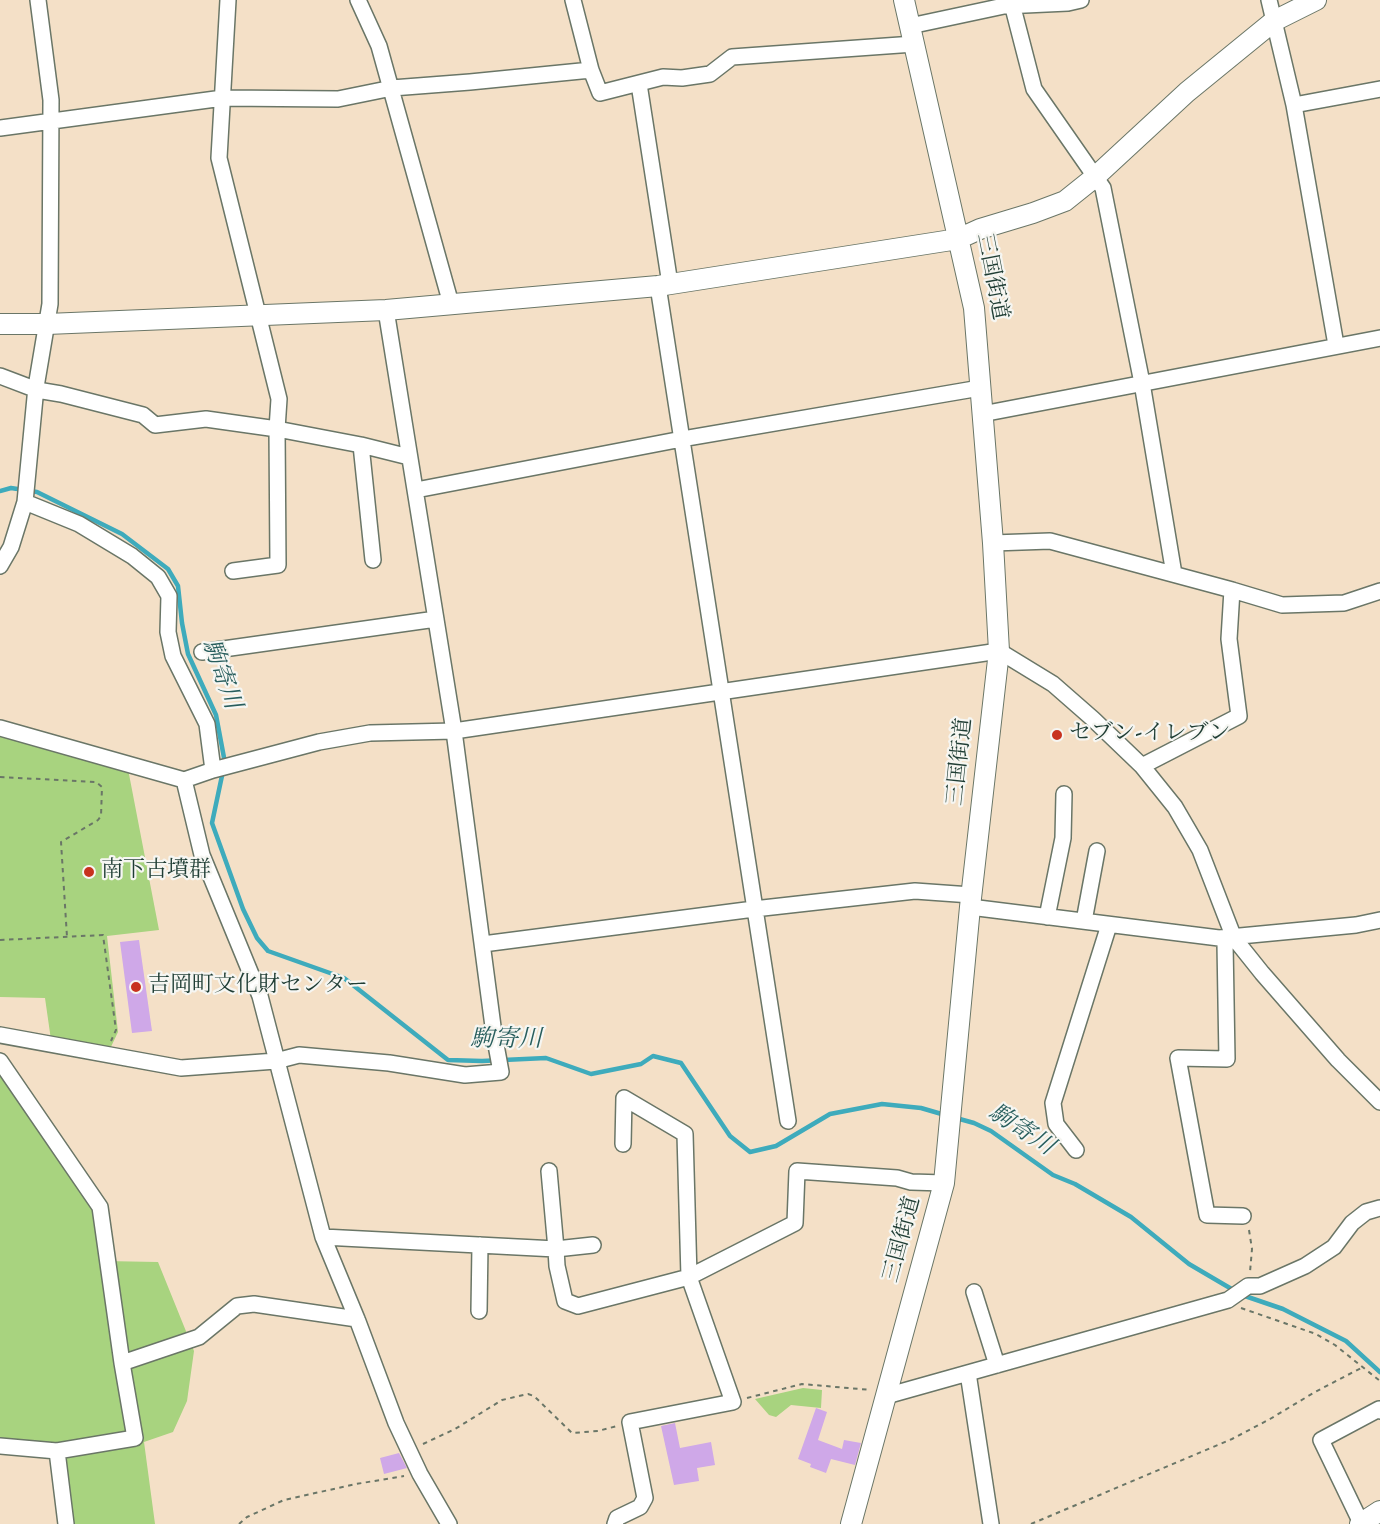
<!DOCTYPE html>
<meta charset="utf-8">
<style>
body{margin:0}
canvas{display:block;background:#f4e0c7}
</style>
<canvas width="1380" height="1524"></canvas>
<script>
const ctx = document.querySelector('canvas').getContext('2d');
ctx.lineJoin = 'round';
function fill(path, color) {
  ctx.fillStyle = color;
  ctx.fill(path, 'evenodd');
}
function shape(rows) {
  const path = new Path2D();
  for (const r of rows) {
    path.moveTo(r[0], r[1]);
    for (let i = 2; i < r.length; i += 2) path.lineTo(r[i], r[i + 1]);
  }
  return path;
}
function trace(path, color, width, dash) {
  ctx.strokeStyle = color;
  ctx.lineWidth = width;
  ctx.lineCap = dash ? 'butt' : 'round';
  ctx.setLineDash(dash || []);
  ctx.stroke(path);
}
function drawText(font, color, halo, rows, align = 'center') {
  ctx.font = font + ' "Sorts Mill Goudy","Noto Serif JP",serif';
  ctx.lineWidth = 4.5;
  ctx.setLineDash([]);
  ctx.textBaseline = 'middle';
  ctx.strokeStyle = halo;
  ctx.fillStyle = color;
  for (const [text, x, y, turn = 0] of rows) {
    ctx.save();
    ctx.translate(x, y);
    ctx.rotate((+turn || 0) * Math.PI / 180);
    ctx.textAlign = isNaN(turn) ? turn : align;
    if (halo) ctx.strokeText(text, 0, 0);
    ctx.fillText(text, 0, 0);
    ctx.restore();
  }
}
fill(shape([
 [0,734,128,769,159,930,107,936,118,1032,109,1051,51,1040,45,998,0,997],
 [0,1067,95,1212,104,1261,158,1262,194,1351,187,1401,173,1432,144,1442,155,1524,72,1524,62,1458,0,1441],
 [803,1388,822,1390,821,1408,791,1405,776,1417,769,1415,755,1399]
]), '#a8d37f');
trace(shape([
 [0,491,11,488,37,492,122,534,168,569,178,586,182,623,188,654,216,715,225,763],
 [223,771,212,823,243,909,257,938,268,951,344,978,448,1060,482,1061,546,1058,591,1074,641,1064,653,1056,681,1063,730,1136,750,1152,776,1146,830,1114,882,1104,921,1108,945,1115],
 [956,1118,974,1123,991,1131,1053,1175,1075,1184,1131,1217,1189,1264,1235,1291],
 [1242,1295,1283,1309,1346,1341,1380,1372]
]), '#3eabbc', 4.5);
fill(shape([
 [139,940,152,1031,132,1033,120,942],
 [816,1408,827,1412,818,1440,842,1449,844,1440,861,1443,855,1465,831,1459,826,1473,810,1467,811,1464,798,1459],
 [675,1423,680,1448,711,1442,715,1465,697,1468,699,1481,674,1485,661,1426],
 [399,1453,407,1468,384,1474,380,1458]
]), '#cfa8e8');
const minor = shape([
 [228,0,219,158,279,399,277,429,278,565,233,571],
 [358,0,379,46,451,304],
 [573,0,591,70,600,93,663,77,682,78,710,74,732,57,914,44],
 [1011,0,1034,89,1103,188,1142,383,1174,574],
 [1269,0,1294,105,1336,345],
 [910,26,1004,6,1068,3,1081,0],
 [639,84,670,284],
 [1294,105,1380,89],
 [0,128,223,98,338,99,392,88,470,82,591,70],
 [658,286,788,1121],
 [0,376,37,390,61,394,143,415,155,425,206,419,277,429,361,445,409,457],
 [982,414,1380,338],
 [361,445,373,560],
 [416,490,682,439,980,388],
 [25,502,79,524,132,556,158,577,169,596,168,632,173,656,207,724,213,770],
 [993,543,1050,541,1232,590,1282,605,1344,603,1380,591],
 [0,566,11,547,25,502,36,387,50,304,51,100,38,0],
 [202,652,436,619],
 [0,728,184,780,213,770,319,742,370,733,454,731,999,651,1053,684,1093,719,1142,766,1175,807,1200,850,1234,938,1262,973,1338,1060,1380,1102],
 [1142,766,1239,716,1229,639,1232,590],
 [184,780,202,855,260,996,323,1237,357,1319,396,1423,420,1474,449,1524],
 [970,907,1219,938,1356,925,1380,920],
 [1047,917,1063,838,1064,794],
 [1084,921,1097,851],
 [1234,938,1225,943,1227,1059,1178,1058,1207,1215,1243,1216],
 [483,944,754,909,915,891,971,895],
 [0,1035,181,1068,276,1061,299,1055,389,1063,465,1075,501,1072,494,1034,454,731,386,310],
 [0,1061,100,1207,122,1363,135,1438,57,1451,0,1446],
 [1076,1150,1056,1124,1053,1103,1109,925],
 [549,1171,556,1249,593,1245],
 [323,1237,556,1249,557,1266,565,1301,578,1306,689,1277,795,1223,797,1171,897,1178,911,1182,944,1183],
 [974,1292,997,1365],
 [479,1311,480,1245],
 [122,1363,199,1337,237,1306,254,1304,357,1319],
 [968,1373,991,1524],
 [886,1396,1228,1300,1248,1286,1260,1286,1305,1266,1334,1247,1352,1223,1366,1212,1380,1208],
 [57,1451,66,1524],
 [1361,1523,1321,1440,1379,1409,1380,1411],
 [615,1524,617,1518,640,1507,645,1498,630,1422,733,1402,689,1277,685,1134,624,1098,623,1144]
]);
const tertiary = shape([
 [0,324,47,324,386,310,658,286,958,239,980,229,1033,213,1065,201,1095,177,1187,92,1274,21,1316,0],
 [851,1524,944,1183,970,907,999,651,993,543,974,308,904,0],
 [1360,1524,1380,1511]
]);
trace(minor, '#6a7667', 18);
trace(tertiary, '#6a7667', 22);
trace(shape([
 [0,777,96,782,102,787,101,816,98,820,61,842,67,937],
 [0,940,103,935,116,1030,111,1041],
 [1249,1230,1252,1249,1250,1272],
 [1241,1308,1316,1334,1335,1345,1380,1381],
 [747,1398,802,1384,871,1390],
 [423,1444,455,1429,502,1400,528,1394,534,1396,572,1433,598,1431,617,1426],
 [239,1524,247,1517,284,1500,356,1484,404,1476],
 [1031,1524,1232,1439,1270,1419,1315,1392,1363,1367]
]), '#6a7667', 2, [4.5, 4.5]);
trace(minor, '#fff', 15);
trace(tertiary, '#fff', 20);
for (const [x, y, r, color] of [
 [1057,735,6,"#c8321e"],
 [89,872,6,"#c8321e"],
 [136,987,6,"#c8321e"]
]) {
  const dot = new Path2D();
  dot.arc(x, y, r, 0, 2 * Math.PI);
  ctx.fillStyle = color;
  ctx.fill(dot);
  trace(dot, '#f6f6f2', 2);
}
drawText('22px', '#1f3d34', '#f6f6f2', [
 ["三国街道",990,277,79],
 ["三国街道",962,762,-84],
 ["三国街道",904,1240,-75]
]);
drawText('22px', '#1f3d34', '#f6f6f2', [
 ["セブン-イレブン",1069,735],
 ["南下古墳群",101,872],
 ["吉岡町文化財センター",148,987]
], 'left');
drawText('italic 24px', '#285e5d', '#f6f6f2', [
 ["駒寄川",219,675,70],
 ["駒寄川",506,1042],
 ["駒寄川",1020,1132,33]
]);
</script>
